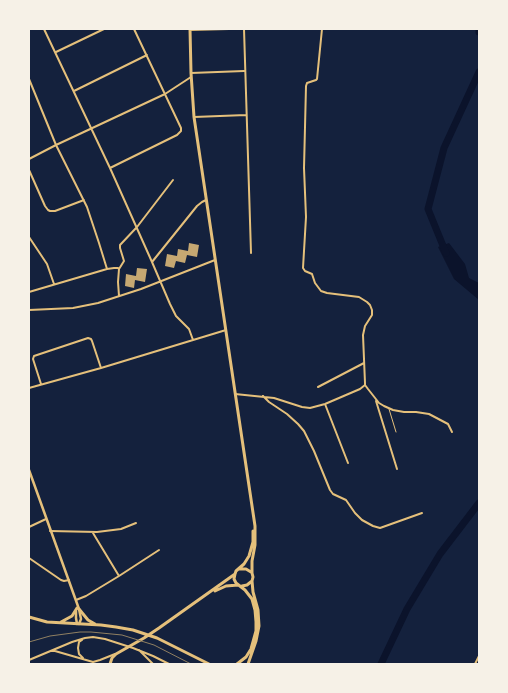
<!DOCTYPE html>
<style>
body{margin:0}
#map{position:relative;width:508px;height:693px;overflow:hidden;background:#14213d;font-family:"DejaVu Sans",sans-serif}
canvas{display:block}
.frame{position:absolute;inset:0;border:30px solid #f6f1e7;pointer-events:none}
</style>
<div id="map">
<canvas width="508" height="693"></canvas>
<div class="frame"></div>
</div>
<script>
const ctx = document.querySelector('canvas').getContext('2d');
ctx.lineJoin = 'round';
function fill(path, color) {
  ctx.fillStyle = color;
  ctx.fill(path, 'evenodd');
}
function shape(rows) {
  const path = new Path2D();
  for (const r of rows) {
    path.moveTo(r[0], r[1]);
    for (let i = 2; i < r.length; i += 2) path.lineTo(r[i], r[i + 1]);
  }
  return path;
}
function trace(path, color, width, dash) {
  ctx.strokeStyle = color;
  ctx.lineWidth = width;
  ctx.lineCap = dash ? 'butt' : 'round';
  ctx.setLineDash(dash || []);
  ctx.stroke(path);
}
fill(shape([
 [449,243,465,264,469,278,479,283,479,300,454,279,438,247]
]), '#0b132b');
trace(shape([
 [479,29,479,32],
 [446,253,428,209,444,148,479,72],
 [381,664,407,609,440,554,479,503]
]), '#0b132b', 7);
fill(shape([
 [189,243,199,245,197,257,187,255,185,263,176,261,174,268,165,266,167,254,177,256,178,249,188,251],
 [137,268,147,269,145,282,135,280,134,288,125,286,126,274,136,276]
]), '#c6a872');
trace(shape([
 [389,409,396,432]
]), '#e5c07b', 1);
trace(shape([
 [44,29,110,168,152,262,170,304,176,316,189,329,193,340],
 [244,29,251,253],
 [190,30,229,29],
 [56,52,104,29],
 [191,73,244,71],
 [29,79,56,145,87,207,99,243,107,269],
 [74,91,147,55],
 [194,117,246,115],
 [29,159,56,145,165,94,191,77],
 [110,168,177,135,181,131,181,128,134,29],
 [29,170,45,206,48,210,50,211,55,211,84,200],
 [29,237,47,264,54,284],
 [152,262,197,206,202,202,206,200],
 [119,269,124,261,120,248,120,245,137,227,173,180],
 [29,292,107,269,114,268,118,268,119,269,118,282,119,296],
 [29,310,73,308,98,303,141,289,215,260],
 [41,384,33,359,34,356,88,338,91,339,92,341,101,368],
 [365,385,368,389,379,403,384,406,393,410,404,412,416,412,429,414,448,424,452,432],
 [318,387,364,363],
 [29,388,101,368,226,330],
 [235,394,274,398,302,407,310,408,325,404,360,389,365,385,365,383,363,335,365,326,372,315,372,310,370,305,367,302,359,297,327,293,321,291,315,283,312,274,305,271,303,268,306,217,304,168,306,86,307,83,316,80,317,79,322,29],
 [263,396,269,402,287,414,298,424,304,431,314,451,330,490,333,494,346,500,355,513,362,520,373,526,380,528,422,513],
 [376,401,397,469],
 [325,404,348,463],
 [29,527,46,519],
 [50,531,97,532,121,529,136,523],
 [93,533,119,576],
 [29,558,61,580,64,581,69,580],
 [76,600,86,596,119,576,159,550],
 [82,640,79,642,78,648,79,654,83,658],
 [139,650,153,664],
 [51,651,55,651,93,662,100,660,115,654],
 [29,660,72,642,85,638,93,637,105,639,133,648,153,656,169,664],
 [475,664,479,656]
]), '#e5c07b', 2);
trace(shape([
 [29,470,79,609,81,619,79,624],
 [76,611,76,618,77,624]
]), '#e5c07b', 2.5);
trace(shape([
 [190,29,191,73,194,117,255,526,255,545,252,561,252,573,253,577,252,581,253,592,258,610,259,626,256,641,248,664],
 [240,569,246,569,251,572],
 [235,574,234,579,236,583,245,590,252,599,255,610,256,622,256,631,251,649,246,657,237,664],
 [242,586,247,585,252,581],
 [215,591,226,586,238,585],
 [79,609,88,620,95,624],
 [29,617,47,622,101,625,116,627,133,630,157,638,209,664],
 [61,622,72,616,77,608],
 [110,664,112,658,116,654,144,638,159,628,235,574,236,571,244,564,249,556,253,542,253,531]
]), '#e5c07b', 3);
trace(shape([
 [29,642,50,636,80,632,91,632,122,635,154,645,191,664]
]), '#918062', 1);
</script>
